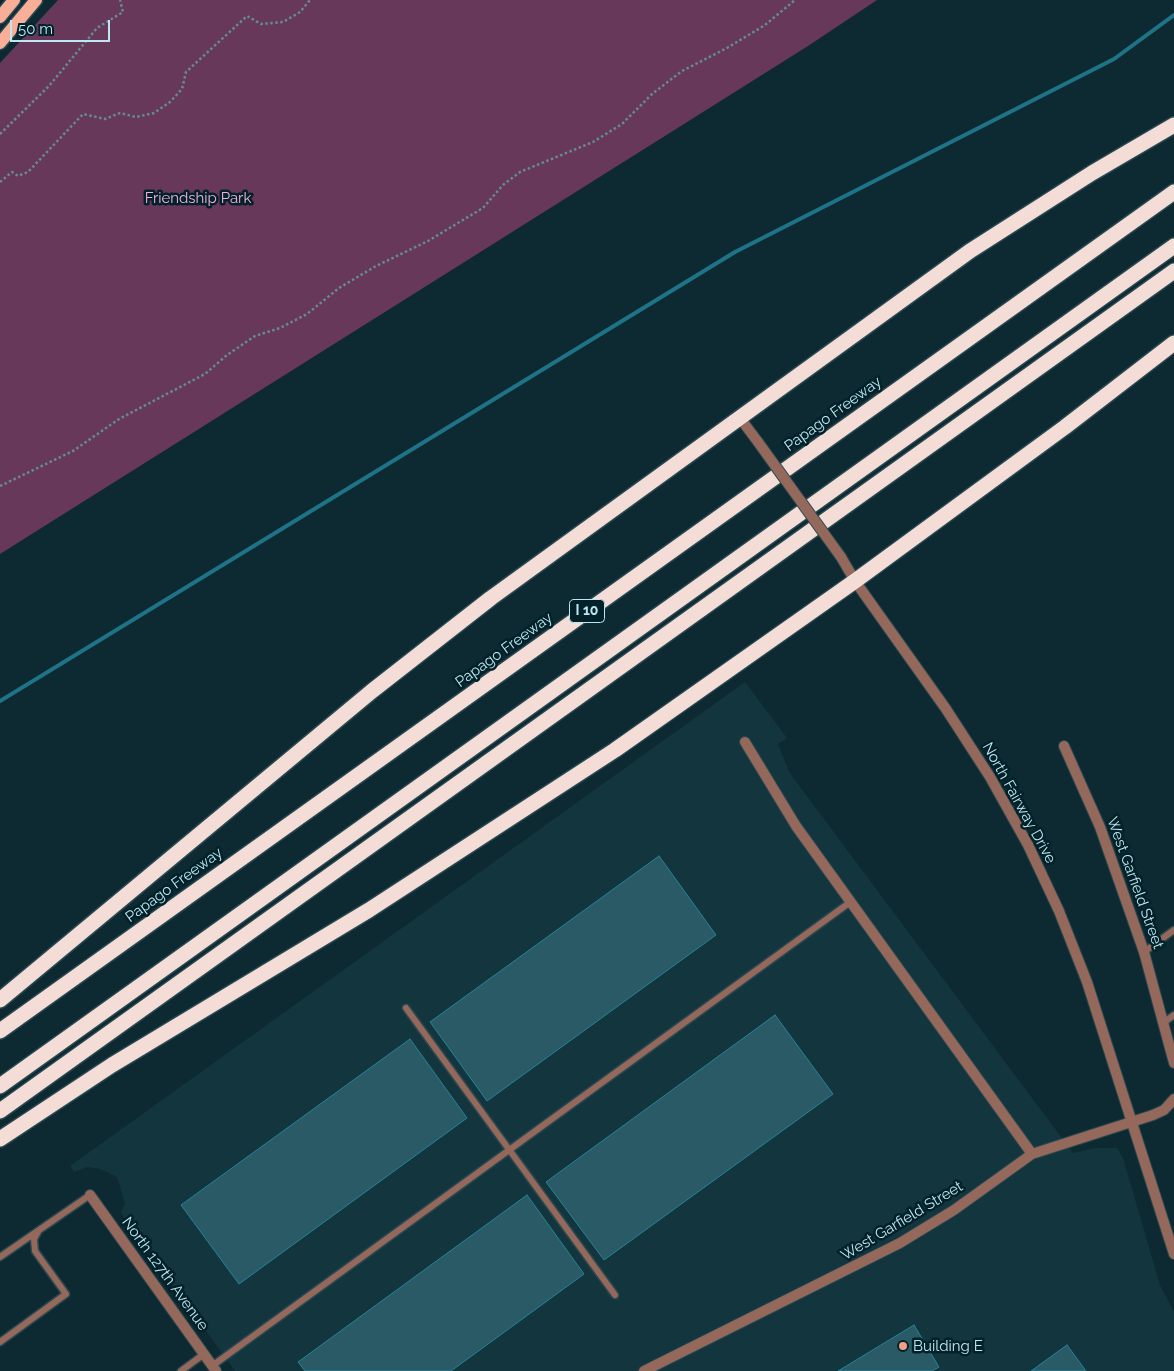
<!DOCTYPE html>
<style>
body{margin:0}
#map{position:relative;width:1174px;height:1371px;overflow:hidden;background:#0d2a32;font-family:Raleway,sans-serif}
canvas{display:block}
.scale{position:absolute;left:10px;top:20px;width:100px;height:22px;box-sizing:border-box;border:2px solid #bde7f3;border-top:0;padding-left:6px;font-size:15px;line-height:18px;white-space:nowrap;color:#bde7f3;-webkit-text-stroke:4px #032128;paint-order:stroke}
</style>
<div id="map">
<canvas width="1174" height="1371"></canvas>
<div class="scale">50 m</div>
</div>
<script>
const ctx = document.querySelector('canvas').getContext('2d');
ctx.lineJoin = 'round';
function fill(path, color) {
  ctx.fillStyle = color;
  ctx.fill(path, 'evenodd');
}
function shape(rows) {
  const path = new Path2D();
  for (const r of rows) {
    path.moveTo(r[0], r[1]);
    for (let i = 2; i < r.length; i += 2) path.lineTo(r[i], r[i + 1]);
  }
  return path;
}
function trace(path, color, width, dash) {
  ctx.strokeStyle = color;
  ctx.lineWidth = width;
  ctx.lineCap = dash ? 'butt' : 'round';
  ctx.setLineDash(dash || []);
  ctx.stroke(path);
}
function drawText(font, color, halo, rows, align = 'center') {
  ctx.font = font + ' Raleway,sans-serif';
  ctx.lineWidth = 5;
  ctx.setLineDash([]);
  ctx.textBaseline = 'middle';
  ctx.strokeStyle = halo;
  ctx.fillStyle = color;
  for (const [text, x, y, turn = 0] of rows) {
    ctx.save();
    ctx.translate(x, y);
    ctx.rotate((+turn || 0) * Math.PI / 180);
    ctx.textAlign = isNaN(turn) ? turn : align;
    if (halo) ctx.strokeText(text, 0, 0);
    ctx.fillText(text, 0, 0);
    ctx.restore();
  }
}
fill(shape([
 [745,682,787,738,778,744,789,772,1073,1153,1095,1148,1117,1148,1123,1158,1160,1285,1174,1312,1174,1371,235,1371,121,1213,125,1203,117,1177,100,1169,88,1167,74,1172,70,1166]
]), '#13353e');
fill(shape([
 [58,0,877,0,808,46,0,554,0,63]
]), '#67385a');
trace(shape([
 [0,701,735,252,1114,59,1174,15]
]), '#1e7387', 4);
const building = shape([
 [659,856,716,935,487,1101,430,1022,659,856],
 [775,1015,833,1094,604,1260,546,1182,775,1015],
 [410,1039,467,1118,239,1284,181,1205,410,1039],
 [527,1195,584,1274,451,1371,305,1371,298,1362,527,1195],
 [914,1325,939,1367,932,1371,838,1371,914,1325],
 [1067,1345,1086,1371,1031,1371,1067,1345]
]);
fill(building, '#2b5a67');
trace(building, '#22849a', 1);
const service = shape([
 [1144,952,1174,930],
 [406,1008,615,1295],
 [1163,1023,1174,1015],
 [0,1257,90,1195],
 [0,1342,66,1294,35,1251,34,1239,39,1230],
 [212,1366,849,903],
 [181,1371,204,1354]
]);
const minor = shape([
 [745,742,796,826,1032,1154],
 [1064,746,1100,827,1144,952,1174,1063],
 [90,1195,216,1371],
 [644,1371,900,1243,954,1210,1032,1154,1153,1115,1164,1110,1174,1099]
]);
const tertiary = shape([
 [740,418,758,442],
 [841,557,855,581,946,709,990,777,1028,845,1059,911,1087,982,1174,1254]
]);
const primary = shape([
 [0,17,14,0],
 [0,43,36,0]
]);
const motorway = shape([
 [0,1000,372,691,491,598,970,251,1092,173,1174,125],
 [0,1031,1174,192],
 [0,1086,1174,246],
 [0,1111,1174,271],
 [0,1139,112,1065,369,910,615,750,855,581,1065,427,1174,343]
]);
trace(service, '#294851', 9);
trace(minor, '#294851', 12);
trace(tertiary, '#294851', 12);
trace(primary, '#294851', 15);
trace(motorway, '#294851', 18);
trace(shape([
 [0,134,49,86,97,28,123,12,120,0],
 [0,182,12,172,18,176,28,172,83,114,105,119,120,113,136,117,154,113,170,102,182,89,186,72,247,16,261,24,283,22,300,12,310,0],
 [0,486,73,451,119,419,205,374,227,355,255,336,280,328,307,314,339,288,376,266,428,241,483,208,503,185,520,172,593,142,622,124,652,94,682,71,727,48,765,25,795,0]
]), '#668a94', 2.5, [2.5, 2.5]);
trace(service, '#94685a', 6);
trace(minor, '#94685a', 10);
trace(tertiary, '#94685a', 10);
trace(primary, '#f9ae98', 12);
trace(motorway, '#f4ddd6', 15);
const tertiaryBridge = shape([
 [758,442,841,557]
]);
trace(tertiaryBridge, '#294851', 12, []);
trace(tertiaryBridge, '#94685a', 10);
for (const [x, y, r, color] of [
 [903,1346,5,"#f39f85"]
]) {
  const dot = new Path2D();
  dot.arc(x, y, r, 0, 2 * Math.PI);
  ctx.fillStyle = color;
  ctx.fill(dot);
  trace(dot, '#032128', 2);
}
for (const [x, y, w] of [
 [587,611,35]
]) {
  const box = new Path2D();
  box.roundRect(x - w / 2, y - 11.5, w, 23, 4);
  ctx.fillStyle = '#032128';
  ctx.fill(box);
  trace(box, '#bde7f3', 1);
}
drawText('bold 14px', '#bde7f3', null, [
 ["I 10",587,611]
]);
drawText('15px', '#f4b0e0', '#032128', [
 ["Friendship Park",198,198]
]);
drawText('15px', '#bde7f3', '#032128', [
 ["Papago Freeway",833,414,-36],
 ["Papago Freeway",504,650,-36],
 ["North Fairway Drive",1019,803,61],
 ["West Garfield Street",1135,883,70],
 ["Papago Freeway",174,885,-36],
 ["West Garfield Street",902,1221,-31],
 ["North 127th Avenue",165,1274,54]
]);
drawText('15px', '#bde7f3', '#032128', [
 ["Building E",913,1346]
], 'left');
</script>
